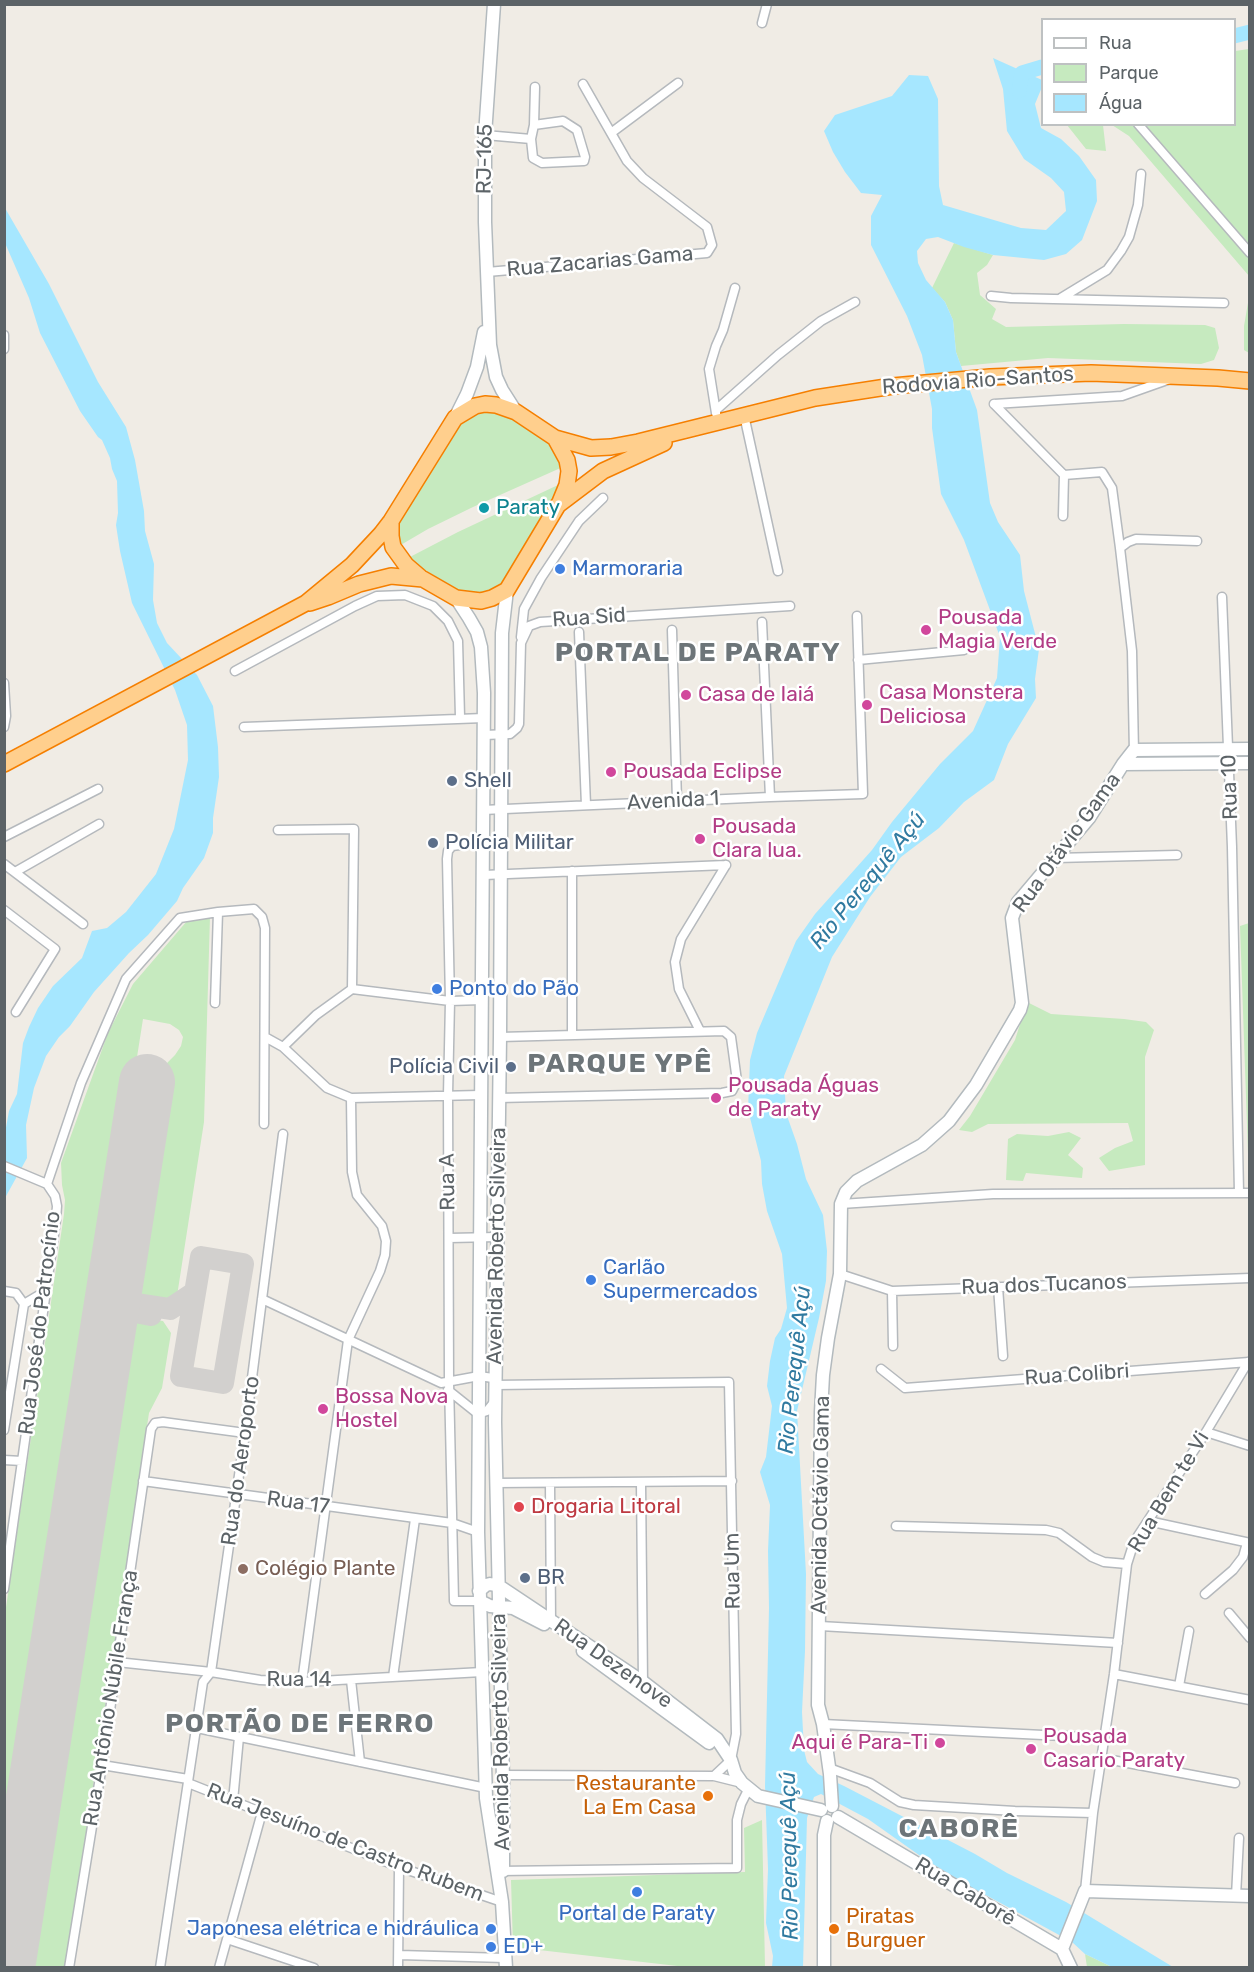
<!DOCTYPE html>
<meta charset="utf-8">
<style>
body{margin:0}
#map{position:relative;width:1254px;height:1972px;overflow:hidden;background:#f0ece5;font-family:Rubik,sans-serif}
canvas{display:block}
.frame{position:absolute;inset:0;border:6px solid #5c6367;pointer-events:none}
.legend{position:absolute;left:1041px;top:18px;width:195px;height:108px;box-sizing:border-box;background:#fff;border:2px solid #bec1c2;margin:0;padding:8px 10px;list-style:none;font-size:18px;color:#5c6367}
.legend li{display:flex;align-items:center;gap:12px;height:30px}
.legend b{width:30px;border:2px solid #bec1c2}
</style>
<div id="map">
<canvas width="1254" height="1972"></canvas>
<div class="frame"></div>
<ul class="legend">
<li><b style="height:8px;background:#fff"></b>Rua</li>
<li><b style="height:16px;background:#c6eabf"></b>Parque</li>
<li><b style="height:16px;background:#a6e7ff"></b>Água</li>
</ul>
</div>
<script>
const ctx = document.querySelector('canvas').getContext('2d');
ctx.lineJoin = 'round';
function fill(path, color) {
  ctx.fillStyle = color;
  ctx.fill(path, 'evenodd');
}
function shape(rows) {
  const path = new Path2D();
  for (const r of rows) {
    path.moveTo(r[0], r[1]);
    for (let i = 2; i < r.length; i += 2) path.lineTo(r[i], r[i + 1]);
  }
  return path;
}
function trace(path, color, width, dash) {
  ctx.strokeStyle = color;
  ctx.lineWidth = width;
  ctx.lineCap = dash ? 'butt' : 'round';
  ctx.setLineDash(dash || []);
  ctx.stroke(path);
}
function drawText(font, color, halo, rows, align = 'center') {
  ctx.font = font + ' Rubik,sans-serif';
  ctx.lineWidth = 5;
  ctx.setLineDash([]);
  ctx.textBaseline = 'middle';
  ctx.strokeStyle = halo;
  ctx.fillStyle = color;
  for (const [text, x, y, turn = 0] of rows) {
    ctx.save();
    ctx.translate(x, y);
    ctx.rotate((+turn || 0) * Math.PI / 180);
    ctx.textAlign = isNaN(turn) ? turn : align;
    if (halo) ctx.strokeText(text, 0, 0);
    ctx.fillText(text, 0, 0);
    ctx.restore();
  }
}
fill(shape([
 [1249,49,1249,276,1129,136,1112,125,1234,124,1235,51],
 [1067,125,1103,125,1106,151,1086,149],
 [954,243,993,255,987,265,977,273,980,295,996,309,992,319,1006,327,1124,324,1205,325,1215,328,1219,348,1214,360,1201,364,1048,358,961,366,956,352,953,320,945,302,932,288],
 [1249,297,1250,353,1249,353,1244,350,1244,326],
 [479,409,507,415,554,445,565,466,473,507,428,529,399,546,398,522,463,419],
 [558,485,563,485,500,587,488,595,464,594,409,560,408,558,458,532],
 [210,917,204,1122,177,1296,167,1304,134,1298,129,1287,164,1066,175,1055,181,1046,183,1037,179,1030,170,1024,143,1019,5,1894,5,1614,64,1214,65,1200,62,1185,61,1163,108,1033,133,984,187,921],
 [1249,923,1250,1182,1249,1182,1240,926],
 [1027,1002,1051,1014,1124,1019,1146,1022,1154,1030,1145,1057,1145,1165,1109,1171,1099,1158,1115,1148,1133,1141,1128,1123,988,1124,972,1132,959,1130,970,1116,1015,1040],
 [1069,1132,1081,1138,1068,1155,1083,1168,1082,1178,1026,1173,1023,1181,1006,1180,1008,1139,1017,1134,1048,1136],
 [133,1317,163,1321,171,1333,162,1388,149,1413,66,1967,21,1968,123,1323],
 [762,1820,765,1967,686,1967,513,1947,511,1880,745,1872,744,1828],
 [1085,1954,1112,1967,1087,1967]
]), '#c6eabf');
fill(shape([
 [993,58,1042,80,1042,87,1035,104,1041,128,1061,139,1079,156,1096,180,1097,201,1082,240,1066,254,1044,260,993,255,964,247,938,237,926,239,917,251,918,263,926,280,945,302,953,320,956,352,977,410,990,503,998,522,1020,555,1024,591,1039,649,1035,679,1036,698,1008,744,994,780,964,802,939,828,901,857,870,897,832,957,784,1076,786,1113,797,1144,806,1179,823,1215,827,1251,826,1281,819,1318,797,1411,806,1574,805,1651,802,1712,804,1750,807,1762,818,1774,844,1786,975,1854,1007,1873,1066,1902,1173,1967,1112,1967,1085,1954,1072,1942,971,1887,926,1860,868,1819,821,1794,814,1797,807,1818,803,1967,772,1967,773,1956,766,1923,768,1869,765,1786,769,1608,768,1551,770,1505,760,1472,766,1457,772,1406,767,1386,770,1361,775,1338,781,1329,787,1308,782,1254,767,1211,762,1184,761,1161,748,1110,750,1060,757,1033,796,941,815,914,872,850,892,822,940,764,973,731,997,678,1000,637,964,540,941,494,932,428,932,409,922,355,907,316,871,245,871,216,882,195,861,193,845,172,833,152,824,131,835,115,892,96,909,75,928,76,938,99,939,186,943,205,1021,228,1046,230,1066,211,1064,192,1051,178,1024,159,1007,131,1003,89],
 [5,208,49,284,98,382,126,427,135,460,144,511,145,531,154,564,153,600,157,623,167,643,197,675,213,706,218,747,219,777,213,818,213,833,204,858,183,888,177,901,148,935,129,953,94,992,70,1026,59,1037,46,1056,34,1088,26,1125,27,1158,5,1198,5,1133,9,1111,17,1094,23,1043,29,1027,38,1008,53,986,82,958,92,931,107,928,126,912,156,874,174,829,188,760,187,725,175,690,132,603,120,551,116,525,118,513,117,481,112,469,110,458,102,440,98,437,80,411,40,333,29,298,5,243]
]), '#a6e7ff');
trace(shape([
 [1234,36,1250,32],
 [1019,91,1022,73,1042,67]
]), '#a6e7ff', 15);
trace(shape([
 [201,1257,243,1264,223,1383,181,1376,201,1257],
 [115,1282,131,1303,170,1309,194,1293],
 [110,1319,130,1311,151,1315]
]), '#d2d0ce', 22);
trace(shape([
 [7,1968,147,1082]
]), '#d2d0ce', 56);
const street = shape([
 [762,23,767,4],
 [1138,124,1250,253],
 [534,125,535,87],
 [611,133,678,83],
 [485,135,531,139,533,158,542,163,584,161,585,157,577,130,563,121,534,125,531,139],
 [487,272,707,253,712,245,707,227,643,178,627,161,583,84],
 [991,296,1011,298,1224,303],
 [1061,298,1107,270,1121,251,1129,237,1138,205,1141,174],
 [4,335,4,349],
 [994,404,1122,396,1170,379],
 [994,404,1064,475,1063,516],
 [716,410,778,355,821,321,855,302],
 [716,413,709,369,716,346,723,330,735,288],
 [744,415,778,571],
 [1064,475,1102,472,1112,488,1120,548],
 [1222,597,1232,847,1239,1193],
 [762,622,770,797],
 [672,630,677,801],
 [579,632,586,805],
 [521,637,524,609,541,578,579,521,603,498],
 [858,660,964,650],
 [235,671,355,606,377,596,405,595,433,606,448,621,458,641,460,717],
 [4,683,6,716,4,727],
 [244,727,484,718],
 [484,735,510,734,517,728,519,724,521,643,529,626,540,622,790,606],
 [1134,753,1132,651,1120,548,1128,542,1136,539,1197,541],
 [483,810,770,797,863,794,857,616],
 [278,830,354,829,352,989],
 [4,837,98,789],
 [1056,858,1177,855],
 [4,864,83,924],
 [15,872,99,824],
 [484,875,726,865],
 [4,910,55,949,16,1012],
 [215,1003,218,912],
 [700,1031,679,989,675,962,681,939,726,865],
 [572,1035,572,871],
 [265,1037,283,1047,327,1088,351,1098,480,1095],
 [283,1047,316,1015,352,989,450,1001,482,1000],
 [498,1098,722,1093,732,1091,737,1081,731,1037,724,1031,500,1037],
 [4,1166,47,1184],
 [841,1204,993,1194,1250,1193],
 [449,1238,497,1237],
 [840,1274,892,1291,1250,1278],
 [998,1287,1003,1356],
 [4,1291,16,1293,24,1304,4,1430],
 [892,1291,893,1346],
 [262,1299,441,1383,479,1376,493,1378,495,1385,729,1382,736,1734,731,1760,714,1776],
 [24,1304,46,1291],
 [881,1369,905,1388,1249,1362],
 [448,1390,478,1414,487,1411,495,1401],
 [1206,1432,1250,1446],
 [4,1460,22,1461],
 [143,1481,452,1523,478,1532],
 [496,1483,732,1481],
 [550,1483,551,1623],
 [641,1483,643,1683],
 [1148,1521,1250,1543],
 [896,1526,1046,1530,1059,1533,1092,1557,1104,1562,1127,1564],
 [4,1589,56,1220,57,1206,55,1196,47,1184,81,1083,126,979,180,918,218,912,254,909,262,917,265,928,264,1124],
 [1205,1594,1233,1570,1243,1557,1247,1543],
 [480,1601,454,1601,449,1382,448,1095,450,1001,447,859,448,851,452,846,483,842],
 [1229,1613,1250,1638],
 [820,1626,1118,1643],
 [117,1662,211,1672,260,1680,302,1682,482,1672],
 [1114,1674,1250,1700],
 [393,1677,415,1519],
 [351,1680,360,1762],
 [302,1682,348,1340,380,1271,385,1255,386,1241,382,1226,357,1195,352,1172,351,1098],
 [1179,1686,1189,1631],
 [823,1724,1103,1738],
 [197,1728,486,1788],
 [1101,1758,1235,1783],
 [102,1765,188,1779],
 [829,1768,870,1783,900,1802,914,1805,1015,1811,1093,1813],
 [503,1775,714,1776,742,1783],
 [188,1783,399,1867,502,1902],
 [233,1801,239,1737],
 [498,1871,737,1868,737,1820,741,1804,748,1790],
 [1085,1891,1093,1813,1114,1674,1127,1564,1134,1542,1206,1432,1248,1362],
 [1236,1896,1239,1838],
 [227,1939,314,1968],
 [399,1955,505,1958],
 [69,1968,102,1765,151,1429,155,1423,163,1422,245,1433],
 [160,1968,203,1682,211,1672,245,1433,283,1134],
 [219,1968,262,1812],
 [398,1968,399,1867]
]);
const secondary = shape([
 [494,4,485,135,485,222,490,345,496,377,502,390,516,412],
 [455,418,467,394,477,367,484,332],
 [456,598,469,618,477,632,481,647,484,693,478,1532,486,1798,502,1902,506,1968],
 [1123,764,1250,763],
 [479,1591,486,1585,490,1584,499,1586,643,1682,717,1739,731,1760,735,1773,742,1783,758,1796,821,1810],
 [480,1601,490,1606,513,1608,544,1624],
 [583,1651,709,1743],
 [832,1806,830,1774,823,1724,818,1705,821,1412,823,1375,828,1338,840,1274,841,1204,846,1192,857,1181,922,1145,949,1121,976,1085,1020,1010,1022,1003,1012,918,1018,902,1089,818,1123,764,1134,750,1250,749],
 [838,1817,1062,1949],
 [503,1871,503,1780,495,1422,500,1037,502,633,507,590],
 [1062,1949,1085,1891,1250,1896],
 [1062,1949,1071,1968],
 [824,1968,824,1835,827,1821]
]);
const highway = shape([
 [555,438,567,460,569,471,567,485,560,502],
 [391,521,391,536,393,547,406,565,420,577],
 [310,603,328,597,359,584,391,576,423,579,456,598,481,601,492,598,507,590,558,505,603,471,664,443],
 [4,764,306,603,352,565,381,534,391,521,455,418,475,406,485,404,496,405,516,412,555,438,591,448,611,447,638,442,815,398,893,386,990,377,1091,373,1218,378,1250,381]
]);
trace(street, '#b5b9bd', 11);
trace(secondary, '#b3babe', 15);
trace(highway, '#f57f00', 18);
trace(street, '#fff', 8);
trace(secondary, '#fff', 12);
trace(highway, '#ffcf8d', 15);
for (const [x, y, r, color] of [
 [484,508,6,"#0f9aa8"],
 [560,569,6,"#3f7fe0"],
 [926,630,6,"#d1479c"],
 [686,695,6,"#d1479c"],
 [867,705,6,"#d1479c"],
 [611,772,6,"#d1479c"],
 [452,781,6,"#5c6f8a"],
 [700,839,6,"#d1479c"],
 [433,843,6,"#5c6f8a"],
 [437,989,6,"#3f7fe0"],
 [511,1067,6,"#5c6f8a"],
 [716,1098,6,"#d1479c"],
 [591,1280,6,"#3f7fe0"],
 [323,1409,6,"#d1479c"],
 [519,1507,6,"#e0444e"],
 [243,1569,6,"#8d6e63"],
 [525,1578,6,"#5c6f8a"],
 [940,1743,6,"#d1479c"],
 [1031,1749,6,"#d1479c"],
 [708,1796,6,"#e8710a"],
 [637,1892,6,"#3f7fe0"],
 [491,1929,6,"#3f7fe0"],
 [834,1929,6,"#e8710a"],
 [491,1947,6,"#3f7fe0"]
]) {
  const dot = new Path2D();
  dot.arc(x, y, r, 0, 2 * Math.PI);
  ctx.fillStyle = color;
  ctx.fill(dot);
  trace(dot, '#fff', 2);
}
drawText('21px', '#5c6367', '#fff', [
 ["RJ-165",485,159,-89],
 ["Rua Zacarias Gama",600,262,-5],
 ["Rodovia Rio-Santos",978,381,-4],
 ["Rua Sid",589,618,-4],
 ["Rua 10",1230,787,-92],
 ["Avenida 1",673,801,-3],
 ["Rua Otávio Gama",1067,843,-54],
 ["Rua A",448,1182,-91],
 ["Avenida Roberto Silveira",497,1246,-89],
 ["Rua dos Tucanos",1044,1285,-2],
 ["Rua José do Patrocínio",40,1323,-83],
 ["Rua Colibri",1077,1375,-4],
 ["Rua do Aeroporto",241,1461,-82],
 ["Rua Bem te Vi",1169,1492,-59],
 ["Rua 17",298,1503,8],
 ["Avenida Octávio Gama",821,1505,-89],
 ["Rua Um",733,1571,-91],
 ["Rua Dezenove",613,1664,35],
 ["Rua 14",299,1680],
 ["Rua Antônio Núbile França",111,1698,-81],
 ["Avenida Roberto Silveira",501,1732,-91],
 ["Rua Jesuíno de Castro Rubem",345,1843,21],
 ["Rua Caborê",965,1892,31]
]);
drawText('21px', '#0d838f', '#fff', [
 ["Paraty",496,508]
], 'left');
drawText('21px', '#366cbe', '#fff', [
 ["Marmoraria",572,569],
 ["Ponto do Pão",449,989],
 ["Carlão",603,1268],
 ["Supermercados",603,1292],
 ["Portal de Paraty",637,1914,"center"],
 ["Japonesa elétrica e hidráulica",479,1929,"right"],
 ["ED+",503,1947]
], 'left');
drawText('21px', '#b23c85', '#fff', [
 ["Pousada",938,618],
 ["Magia Verde",938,642],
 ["Casa Monstera",879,693],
 ["Deliciosa",879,717],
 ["Casa de Iaiá",698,695],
 ["Pousada Eclipse",623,772],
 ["Pousada",712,827],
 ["Clara lua.",712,851],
 ["Pousada Águas",728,1086],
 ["de Paraty",728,1110],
 ["Bossa Nova",335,1397],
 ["Hostel",335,1421],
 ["Pousada",1043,1737],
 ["Casario Paraty",1043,1761],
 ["Aqui é Para-Ti",928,1743,"right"]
], 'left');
drawText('21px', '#4e5e75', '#fff', [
 ["Shell",464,781],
 ["Polícia Militar",445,843],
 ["Polícia Civil",499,1067,"right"],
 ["BR",537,1578]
], 'left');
drawText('21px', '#be3a42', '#fff', [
 ["Drogaria Litoral",531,1507]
], 'left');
drawText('21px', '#785e54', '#fff', [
 ["Colégio Plante",255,1569]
], 'left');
drawText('21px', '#c56008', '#fff', [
 ["Restaurante",696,1784],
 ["La Em Casa",696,1808],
 ["Piratas",846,1917,"left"],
 ["Burguer",846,1941,"left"]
], 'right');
drawText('italic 22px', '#307aa0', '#fff', [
 ["Rio Perequê Açú",868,881,-51],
 ["Rio Perequê Açú",795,1370,-84],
 ["Rio Perequê Açú",790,1856,-91]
]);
ctx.letterSpacing = '1.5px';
drawText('bold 27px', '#6d7579', '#fff', [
 ["PORTAL DE PARATY",698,653],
 ["PARQUE YPÊ",620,1064],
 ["PORTÃO DE FERRO",300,1724],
 ["CABORÊ",959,1829]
]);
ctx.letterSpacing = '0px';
</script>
